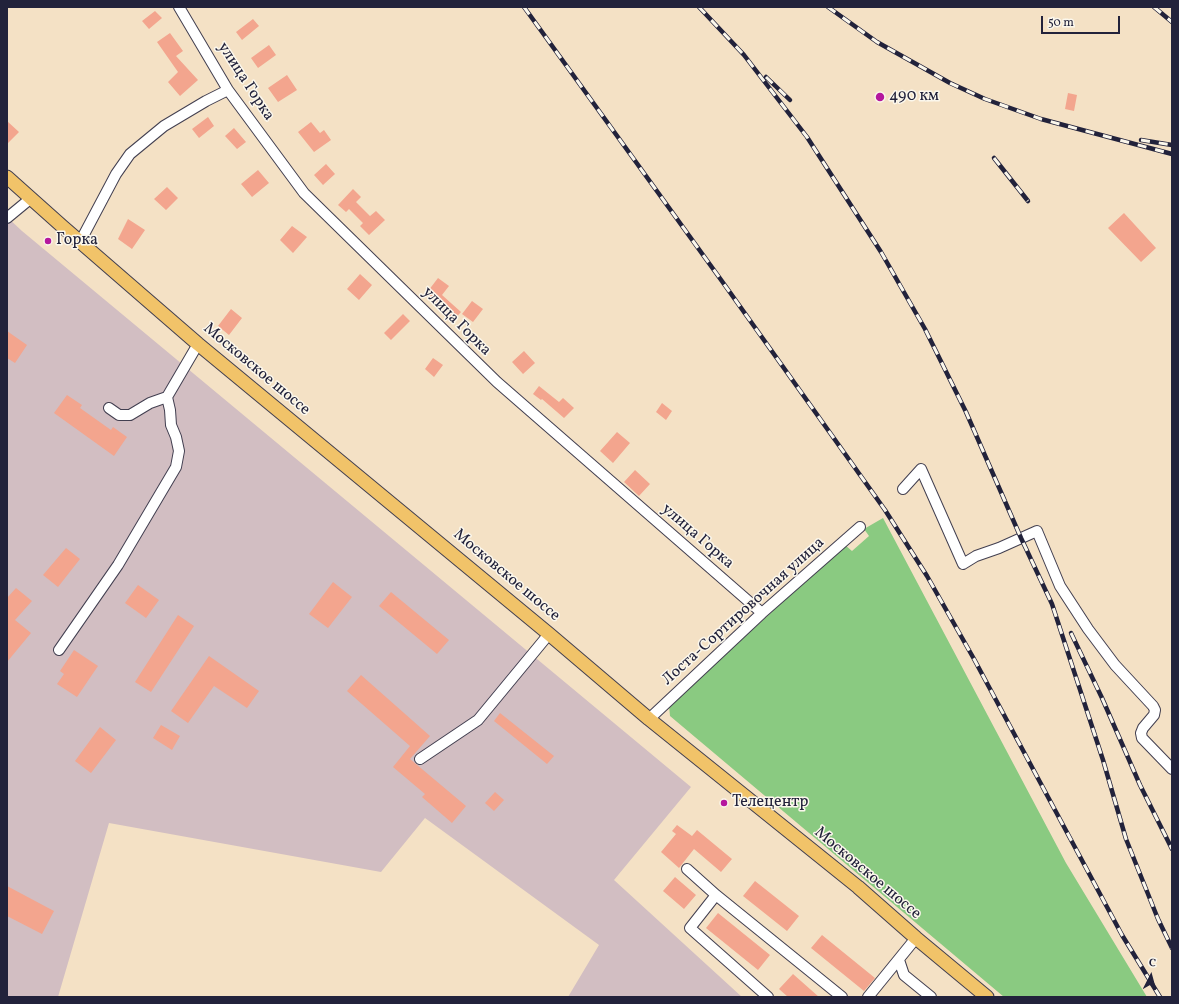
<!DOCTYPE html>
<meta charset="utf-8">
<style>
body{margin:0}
#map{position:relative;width:1179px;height:1004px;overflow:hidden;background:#f4e1c5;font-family:Vollkorn,serif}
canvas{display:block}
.frame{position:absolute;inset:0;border:8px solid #22223b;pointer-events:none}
.north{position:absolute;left:1131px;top:956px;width:40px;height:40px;-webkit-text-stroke:3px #fbf7ec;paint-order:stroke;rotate:6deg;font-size:11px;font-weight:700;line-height:16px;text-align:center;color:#22223b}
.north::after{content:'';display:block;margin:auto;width:14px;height:18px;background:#22223b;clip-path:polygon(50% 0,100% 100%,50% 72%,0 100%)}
.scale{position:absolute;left:1041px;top:16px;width:79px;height:18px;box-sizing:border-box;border:2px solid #22223b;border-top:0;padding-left:5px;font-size:12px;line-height:14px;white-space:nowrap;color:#22223b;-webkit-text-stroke:3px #fbf7ec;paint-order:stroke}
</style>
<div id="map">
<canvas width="1179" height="1004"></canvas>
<div class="frame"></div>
<div class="north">С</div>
<div class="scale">50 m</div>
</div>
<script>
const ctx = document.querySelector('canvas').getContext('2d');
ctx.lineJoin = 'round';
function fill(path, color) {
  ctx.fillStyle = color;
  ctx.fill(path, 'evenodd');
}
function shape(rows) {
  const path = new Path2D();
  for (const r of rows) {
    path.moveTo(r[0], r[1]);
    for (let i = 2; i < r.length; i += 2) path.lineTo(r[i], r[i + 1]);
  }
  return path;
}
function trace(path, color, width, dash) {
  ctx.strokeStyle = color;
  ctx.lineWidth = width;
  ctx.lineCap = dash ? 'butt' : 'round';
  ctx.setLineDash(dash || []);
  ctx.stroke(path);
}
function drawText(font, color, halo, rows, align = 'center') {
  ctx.font = font + ' Vollkorn,serif';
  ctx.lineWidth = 3;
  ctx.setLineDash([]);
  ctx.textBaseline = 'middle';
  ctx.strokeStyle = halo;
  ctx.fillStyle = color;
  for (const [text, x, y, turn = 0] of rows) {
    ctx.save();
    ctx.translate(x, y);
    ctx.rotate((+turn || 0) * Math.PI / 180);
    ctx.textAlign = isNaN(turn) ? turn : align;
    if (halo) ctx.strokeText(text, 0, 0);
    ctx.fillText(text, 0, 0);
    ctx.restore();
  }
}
fill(shape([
 [7,217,22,231,691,787,614,880,742,997,568,997,599,945,425,818,381,872,109,823,58,997,7,997]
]), '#d2bec2');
fill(shape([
 [883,518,1066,863,1147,997,1004,997,670,716,669,706,845,545,852,551,869,536,864,529]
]), '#8aca81');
fill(shape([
 [155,11,162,18,149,29,142,21],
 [253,19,259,26,242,40,236,32],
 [170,33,183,51,176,56,198,80,180,96,168,82,178,72,157,42],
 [269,45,276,55,258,68,251,58],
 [287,75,297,90,278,102,268,88],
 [1068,93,1077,95,1074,111,1065,109],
 [208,117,214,126,199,138,192,129],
 [7,121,19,132,7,144],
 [311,122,320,133,324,130,331,140,314,152,298,132],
 [234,128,246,142,237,149,225,136],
 [326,164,335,174,323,185,314,175],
 [258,170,269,183,252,197,241,184],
 [167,187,178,198,166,210,154,199],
 [353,189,361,197,356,202,370,216,376,211,385,220,369,235,360,226,363,223,349,209,346,212,338,205],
 [1124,213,1156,248,1141,262,1108,228],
 [128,219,145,230,132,249,118,239],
 [292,226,307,237,293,253,280,240],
 [360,274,372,285,359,300,347,289],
 [438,278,449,286,442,295,461,312,451,323,441,313,444,310,425,295],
 [472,301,483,309,473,322,462,314],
 [231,309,242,318,229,335,218,326],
 [403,314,410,321,391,340,384,333],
 [7,331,27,345,15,363,7,358],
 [524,351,535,363,523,374,512,362],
 [433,358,443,365,434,377,425,369],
 [539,386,559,402,563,398,574,408,564,418,542,399,541,400,533,394],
 [67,395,82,405,80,408,111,430,113,427,127,437,114,456,54,413],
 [662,403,672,411,666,420,656,412],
 [617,432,630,443,613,463,600,451],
 [635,470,650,484,639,496,624,482],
 [66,548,80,559,58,587,43,575],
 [333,582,352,597,328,628,309,614],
 [138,585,159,600,146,618,125,603],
 [16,588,32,601,15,620,31,633,7,662,7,598],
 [391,592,449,640,437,654,379,606],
 [178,615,194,626,151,692,135,682],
 [74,650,98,666,77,697,57,684,64,674,60,671],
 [209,656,259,691,247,708,214,686,188,723,171,711],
 [361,675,430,736,410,759,466,806,452,823,422,797,425,794,393,767,410,746,347,691],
 [500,713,554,756,547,764,494,721],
 [161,725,180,736,172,750,153,738],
 [100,727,116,740,91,773,75,761],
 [495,792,504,800,494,811,485,803],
 [677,825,692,836,697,830,732,859,721,872,694,849,679,868,661,852,676,834,672,831],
 [675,877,696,895,684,909,663,891],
 [755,881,799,916,787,931,743,896],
 [7,886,54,911,42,934,7,916],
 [718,913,770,955,758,970,706,928],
 [822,935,875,978,864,991,811,948],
 [793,974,819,997,788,997,779,989]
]), '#f3a58e');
const minor = shape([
 [179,7,228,90,304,193,497,382,762,613],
 [7,218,30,199],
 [80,242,116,174,130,154,164,126,206,101,228,90],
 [109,408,119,415,130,415,150,403,167,397],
 [903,489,921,469,963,564,976,556,999,548,1037,531,1060,586,1088,629,1115,665,1153,706,1155,710,1154,715,1143,728,1141,733,1142,738,1172,769],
 [59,650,118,565,176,467,179,451,176,437,171,425,170,410,167,397,198,344],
 [649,719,762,613,860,527],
 [420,759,478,720,549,634],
 [687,869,716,895],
 [899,960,904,975,931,997],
 [768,997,690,928,716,895,842,997],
 [868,997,916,938]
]);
const major = shape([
 [7,177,63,227,198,344,549,634,649,719,858,887,916,938,987,997]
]);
trace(minor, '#423f50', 12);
trace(major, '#423f50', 15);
trace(minor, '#fff', 10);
trace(major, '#f1c369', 13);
const rail = shape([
 [524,7,724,284,885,510,927,576,974,659,1122,935,1160,997],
 [699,7,744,55,807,137,881,252,925,329,966,412,1021,538,1052,604,1103,760,1126,839,1158,919,1172,948],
 [828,7,877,42,950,83,985,99,1041,119,1172,154],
 [1154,7,1172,22],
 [766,77,790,100],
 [1141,140,1172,145],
 [994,158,1028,201],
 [1071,633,1102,698,1140,785,1172,849]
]);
trace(rail, '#22223b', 4.5);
trace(rail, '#fbf7ec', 3, [9]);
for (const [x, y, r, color] of [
 [880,97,5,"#b5179e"],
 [48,241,4,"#b5179e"],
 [724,803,4,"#b5179e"]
]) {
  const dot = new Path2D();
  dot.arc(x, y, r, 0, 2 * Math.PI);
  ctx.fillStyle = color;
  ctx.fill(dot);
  trace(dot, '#fbf7ec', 1.5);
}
drawText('16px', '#22223b', '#fbf7ec', [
 ["улица Горка",245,82,57],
 ["улица Горка",456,322,45],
 ["Московское шоссе",256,370,40],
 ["улица Горка",697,537,41],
 ["Московское шоссе",506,576,40],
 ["Лоста-Сортировочная улица",744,612,-42],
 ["Московское шоссе",867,874,40]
]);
drawText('16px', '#22223b', '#fbf7ec', [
 ["490 км",889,97],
 ["Горка",56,241],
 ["Телецентр",732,803]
], 'left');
</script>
